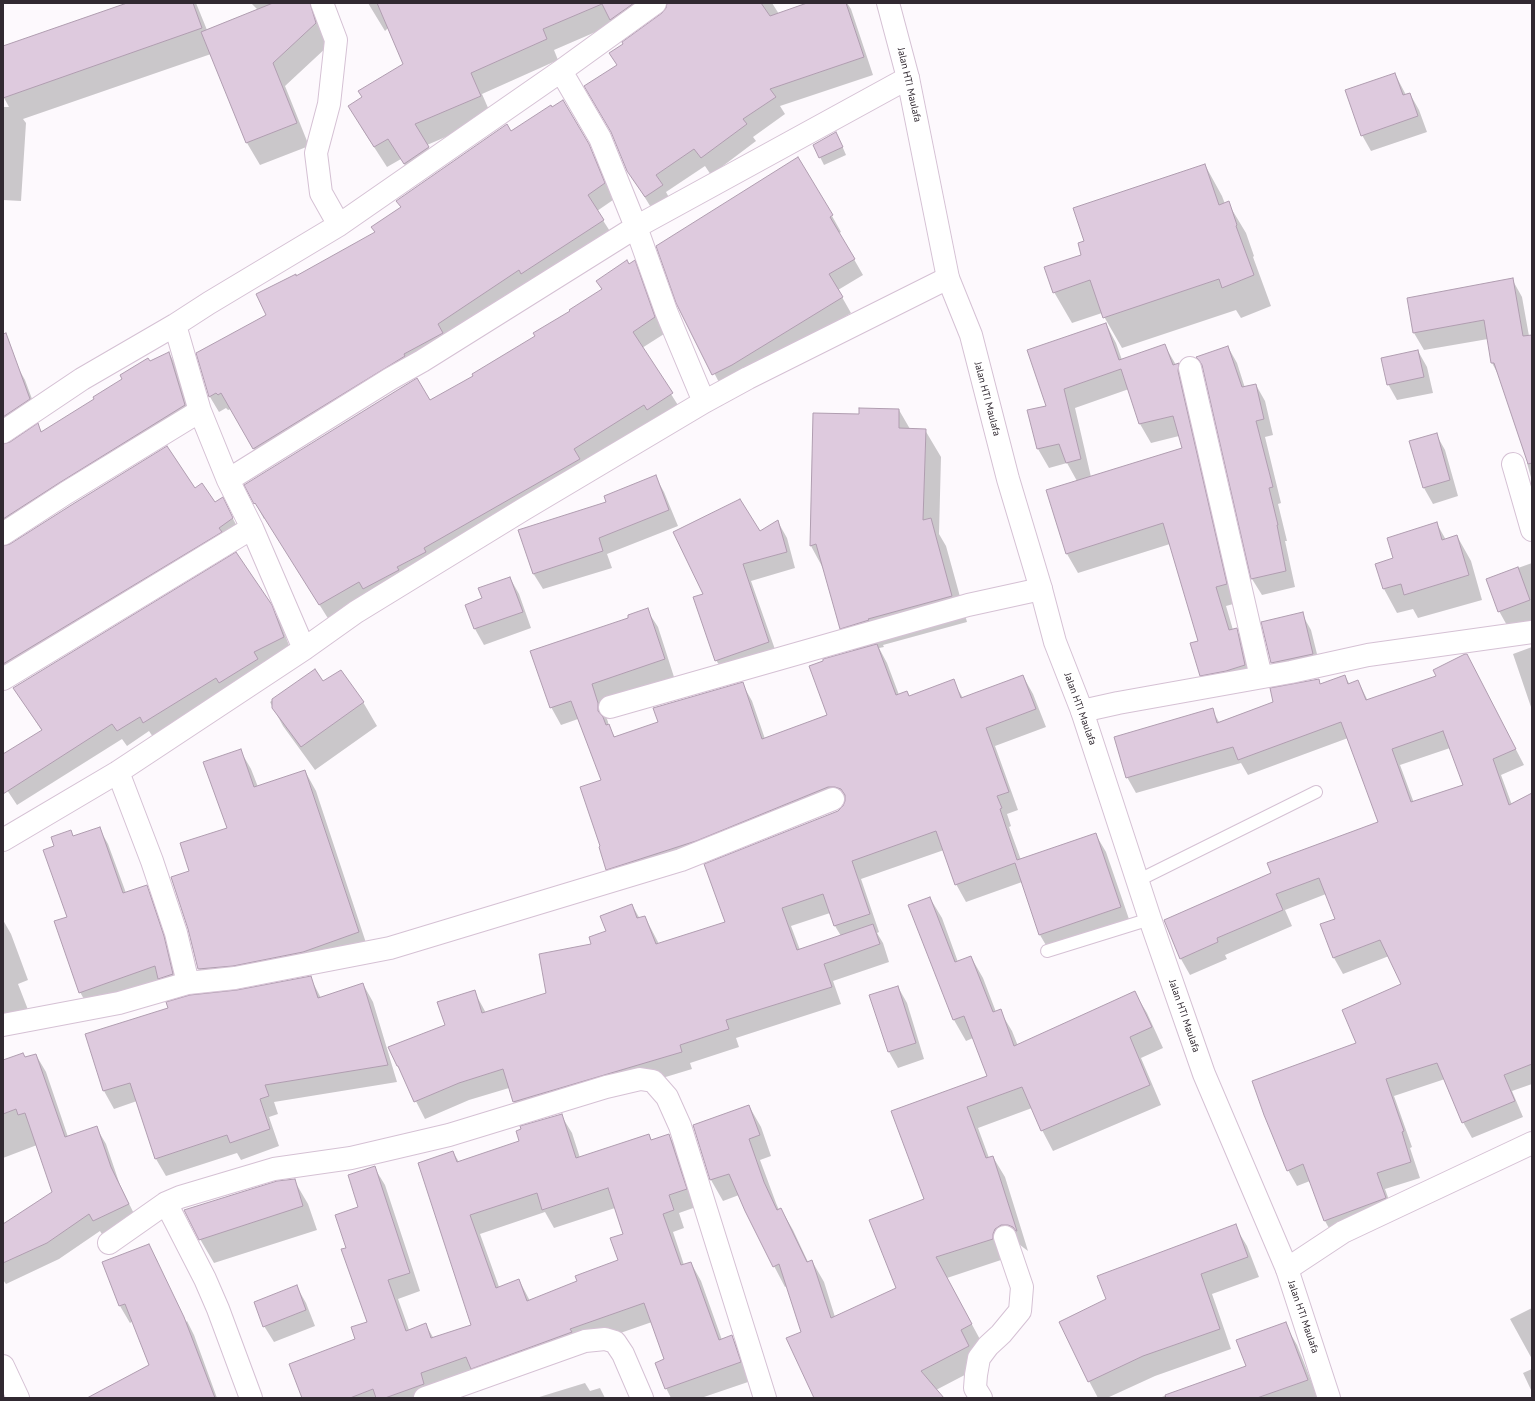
<!DOCTYPE html>
<style>
body{margin:0}
#map{position:relative;width:1535px;height:1401px;overflow:hidden;background:#fdf9fd;font-family:"PT Sans",sans-serif}
canvas{display:block}
.frame{position:absolute;inset:0;border:4px solid #312931;pointer-events:none}
</style>
<div id="map">
<canvas width="1535" height="1401"></canvas>
<div class="frame"></div>
</div>
<script>
const ctx = document.querySelector('canvas').getContext('2d');
ctx.lineJoin = 'round';
function fill(path, color) {
  ctx.fillStyle = color;
  ctx.fill(path, 'evenodd');
}
function shape(rows) {
  const path = new Path2D();
  for (const r of rows) {
    path.moveTo(r[0], r[1]);
    for (let i = 2; i < r.length; i += 2) path.lineTo(r[i], r[i + 1]);
  }
  return path;
}
function trace(path, color, width, dash) {
  ctx.strokeStyle = color;
  ctx.lineWidth = width;
  ctx.lineCap = dash ? 'butt' : 'round';
  ctx.setLineDash(dash || []);
  ctx.stroke(path);
}
function drawText(font, color, halo, rows, align = 'center') {
  ctx.font = font + ' "PT Sans",sans-serif';
  ctx.lineWidth = 3;
  ctx.setLineDash([]);
  ctx.textBaseline = 'middle';
  ctx.strokeStyle = halo;
  ctx.fillStyle = color;
  for (const [text, x, y, turn = 0] of rows) {
    ctx.save();
    ctx.translate(x, y);
    ctx.rotate((+turn || 0) * Math.PI / 180);
    ctx.textAlign = isNaN(turn) ? turn : align;
    if (halo) ctx.strokeText(text, 0, 0);
    ctx.fillText(text, 0, 0);
    ctx.restore();
  }
}
fill(shape([
 [130,3,196,3,207,30,258,10,251,3,312,3,328,46,285,86,309,146,260,165,247,143,211,54,23,119,26,123,21,201,3,200,3,107,9,107,3,96,3,47],
 [368,3,647,3,614,24,554,50,558,60,482,94,492,117,427,145,440,168,417,184,401,159,387,167,361,127,363,98,404,64,388,28,385,31],
 [681,3,772,3,779,14,810,3,847,3,851,9,873,75,780,106,785,114,753,137,756,141,711,175,705,166,666,192,672,203,655,214,628,170,618,66],
 [1395,74,1406,95,1410,94,1419,110,1427,132,1371,151,1362,135],
 [563,101,597,161,613,200,597,211,613,236,263,465,231,409,228,410,226,408,219,412,210,397,197,353,268,315,296,277,376,233,511,132],
 [840,141,846,155,824,165,814,145],
 [1205,165,1222,196,1225,204,1228,203,1246,233,1254,256,1253,257,1271,306,1241,318,1236,310,1122,348,1102,313,1072,323,1054,292,1083,255,1085,241],
 [832,216,841,232,839,233,863,275,838,290,851,313,741,381,723,390,677,302],
 [634,262,643,278,664,334,642,348,681,410,329,620,265,518,264,519,246,485,429,401,475,376,536,336,602,290,597,281],
 [1512,279,1522,297,1529,336,1532,336,1532,481,1527,463,1528,462,1500,378,1492,363,1488,339,1424,350,1414,333],
 [1106,324,1116,343,1122,360,1165,346,1176,365,1178,364,1189,383,1237,603,1226,606,1233,630,1236,629,1247,648,1256,684,1212,694,1201,675,1199,641,1170,544,1078,573,1067,554,1077,481,1067,463,1049,468,1038,449,1028,411,1047,406],
 [1129,389,1140,424,1151,443,1179,436,1183,448,1091,477,1075,408],
 [1228,347,1237,363,1245,388,1256,385,1265,401,1273,435,1265,437,1281,503,1278,504,1287,541,1285,541,1295,587,1262,595,1252,579,1204,370,1197,358],
 [1418,351,1427,367,1433,393,1397,400,1388,384],
 [169,353,178,369,194,421,3,541,3,445,10,443,38,425,42,432,96,399,150,362],
 [16,364,25,380,38,415,3,439,3,369],
 [899,410,910,429,925,430,941,457,939,534,946,546,967,622,883,645,884,647,879,648,887,663,899,695,907,692,910,697,953,681,963,698,1023,676,1033,694,1046,727,995,746,1018,810,1007,814,1011,826,1009,827,1021,860,1096,835,1106,852,1131,925,1050,952,1040,935,1022,882,966,902,956,884,944,850,861,879,879,932,877,933,883,943,889,962,833,981,841,1004,736,1038,739,1047,690,1063,692,1069,524,1120,514,1102,509,1088,469,1100,425,1119,398,1066,446,1026,474,991,486,1013,547,994,632,905,640,919,645,917,659,944,727,923,845,804,839,805,617,887,607,869,602,847,602,780,578,719,561,725,551,707,630,618,647,610,658,627,674,677,601,702,608,722,608,726,615,737,660,723,742,683,752,701,765,739,828,716,854,652,841,628,824,570,811,546,860,415],
 [830,913,835,926,841,936,800,950,791,926],
 [1436,434,1445,450,1458,496,1433,504,1424,488],
 [655,476,664,492,678,526,607,554,612,568,543,589,533,573,607,502],
 [195,490,215,503,222,498,241,534,3,685,3,547],
 [778,522,787,538,795,568,751,581,778,658,726,676,716,660,704,594,760,532],
 [1437,524,1446,540,1457,536,1471,561,1482,600,1418,618,1413,609,1397,613,1384,589,1376,564,1394,559],
 [1532,563,1532,621,1509,629,1499,611,1487,579],
 [510,578,519,594,531,628,484,645,475,629,467,605,484,599],
 [271,606,280,622,292,653,153,737,149,731,127,746,122,739,17,805,3,784,3,756,42,731,14,688],
 [1302,614,1311,630,1321,670,1281,679,1272,663],
 [1532,647,1532,710,1513,654],
 [1467,655,1524,765,1501,775,1512,805,1532,794,1532,1084,1512,1091,1523,1117,1472,1138,1463,1122,1445,1079,1394,1096,1412,1147,1410,1148,1420,1178,1385,1189,1394,1214,1334,1237,1325,1221,1310,1181,1297,1186,1288,1170,1358,1044,1402,985,1389,956,1343,974,1334,958,1336,919,1326,894,1285,910,1292,926,1225,955,1227,959,1190,975,1181,959,1165,920,1272,873,1379,822,1348,738,1248,775,1241,763,1136,793,1127,777,1212,710,1219,722,1274,702,1318,680,1321,685,1345,676,1350,685,1358,681,1368,701,1437,677],
 [1450,748,1464,785,1414,803,1400,765],
 [314,670,323,683,363,702,377,726,315,770,283,726,270,702],
 [240,750,251,769,258,787,305,771,316,791,369,952,210,989,199,969,189,929,190,872,228,828],
 [99,828,108,844,126,893,146,886,156,902,182,990,89,1008,80,992,55,846,70,831,74,837],
 [930,898,942,918,958,962,971,957,983,978,996,1012,1000,1011,1012,1031,1018,1046,1135,993,1147,1013,1163,1048,1141,1058,1161,1105,1053,1151,1042,1130,1032,1108,978,1128,989,1158,993,1157,1005,1177,1028,1251,1020,1245,1013,1245,1004,1259,947,1278,983,1345,980,1367,936,1390,943,1398,815,1398,803,1332,787,1286,785,1287,774,1266,739,1195,723,1201,711,1180,694,1126,749,1106,761,1127,771,1156,760,1160,776,1203,779,1210,781,1209,793,1230,808,1262,812,1261,824,1282,835,1317,897,1289,925,1199,893,1112,988,1076,973,1038,966,1041,954,1020,909,906],
 [3,920,11,934,28,980,18,984,32,1020,3,1031],
 [310,977,321,998,363,984,373,1002,397,1082,274,1102,278,1114,269,1117,279,1146,241,1160,237,1153,166,1176,156,1159,137,1101,114,1109,104,1091,87,1035,238,991],
 [898,987,907,1003,924,1059,898,1068,889,1052,871,996],
 [36,1055,46,1072,68,1137,96,1127,106,1144,120,1185,138,1222,104,1238,100,1231,59,1259,6,1284,3,1280,3,1226,53,1192,37,1145,3,1158,3,1061,25,1058],
 [561,1115,572,1133,580,1158,649,1135,652,1141,669,1135,679,1153,696,1207,679,1213,684,1228,673,1232,684,1265,691,1263,701,1281,722,1340,732,1336,742,1355,751,1381,701,1398,671,1398,666,1388,666,1360,652,1322,433,1398,303,1398,357,1340,368,1322,347,1248,359,1208,374,1167,385,1185,420,1291,398,1299,409,1330,426,1325,434,1339,473,1326,453,1152,459,1162,521,1142],
 [615,1208,624,1234,619,1261,578,1281,530,1301,519,1280,499,1287,480,1234,545,1212,554,1228],
 [294,1180,308,1204,317,1230,214,1263,200,1239],
 [1235,1226,1247,1246,1259,1277,1212,1294,1231,1349,1155,1376,1107,1398,1098,1398,1089,1381,1107,1300],
 [148,1245,158,1262,156,1262,186,1322,187,1321,194,1335,217,1398,88,1398,150,1365,133,1321,130,1323,120,1306],
 [297,1287,306,1303,315,1326,274,1342,264,1326],
 [1532,1308,1532,1359,1510,1319],
 [1285,1324,1297,1345,1318,1398,1159,1398,1247,1367],
 [1532,1369,1532,1392,1523,1373],
 [585,1383,590,1391,600,1388,605,1398,536,1398]
]), '#0003');
const building = shape([
 [127,3,193,3,202,28,3,98,3,46,127,3],
 [273,3,310,3,316,23,273,63,297,123,246,143,201,32,273,3],
 [377,3,634,3,610,20,602,4,543,29,547,39,471,73,481,96,415,124,429,147,404,164,388,139,374,147,348,106,362,97,358,91,403,64,377,3],
 [667,3,761,3,770,16,807,3,846,3,864,57,770,89,776,97,743,119,747,124,701,158,694,149,656,175,663,185,645,197,627,171,611,132,584,86,617,65,609,53,623,44,622,42,662,13,666,8,667,3],
 [1395,73,1403,95,1410,93,1418,116,1361,136,1345,90,1395,73],
 [563,100,589,144,605,183,588,195,604,220,521,274,519,270,438,324,443,333,404,354,405,356,253,449,221,393,218,395,216,393,209,397,196,353,266,315,256,294,296,274,296,276,375,232,371,227,401,207,396,201,507,124,511,131,551,105,552,107,563,100],
 [836,132,843,147,819,158,813,145,836,132],
 [798,157,833,215,830,217,855,259,829,274,843,297,732,365,712,375,676,303,656,246,798,157],
 [1205,164,1219,205,1229,201,1237,225,1236,226,1254,275,1222,288,1219,279,1103,318,1090,280,1053,293,1044,267,1081,255,1078,243,1084,241,1073,208,1205,164],
 [627,260,629,264,635,260,655,317,633,332,673,393,647,410,644,405,574,449,580,459,424,548,426,552,397,567,399,570,363,589,359,582,319,605,255,503,254,504,244,485,417,378,430,400,473,376,472,374,535,336,533,333,570,311,569,310,602,289,596,281,627,260],
 [1513,278,1523,336,1532,335,1532,463,1528,464,1494,363,1491,363,1484,320,1413,333,1407,298,1513,278],
 [1106,323,1119,360,1165,344,1173,365,1179,363,1178,371,1227,584,1216,587,1229,630,1237,628,1245,665,1226,671,1200,676,1190,643,1198,641,1163,523,1066,554,1046,490,1182,448,1173,416,1139,424,1121,369,1064,389,1081,459,1066,463,1059,444,1037,449,1027,410,1046,406,1027,350,1106,323],
 [6,333,30,399,3,417,3,334,6,333],
 [1228,346,1242,387,1256,384,1264,419,1256,421,1273,487,1269,488,1278,525,1277,525,1286,571,1251,579,1202,365,1199,360,1196,357,1228,346],
 [1418,350,1424,377,1387,385,1381,358,1418,350],
 [169,352,185,405,59,483,3,519,3,444,10,442,38,423,41,432,94,399,93,397,122,379,120,375,148,358,150,361,169,352],
 [859,408,899,409,899,428,926,429,923,520,931,518,952,596,868,619,869,620,840,629,816,544,810,546,813,413,859,414,859,408],
 [1437,433,1450,480,1423,488,1409,441,1437,433],
 [167,446,195,488,202,483,215,502,223,497,233,518,219,528,222,532,3,664,3,546,10,544,73,504,167,446],
 [656,475,669,510,599,538,603,551,533,574,518,530,606,502,604,496,656,475],
 [740,499,760,531,778,520,787,552,743,564,769,642,715,661,693,597,703,594,673,532,740,499],
 [1437,522,1442,540,1457,535,1469,575,1404,595,1401,584,1383,589,1375,564,1393,558,1387,538,1437,522],
 [236,552,272,605,284,637,254,652,258,659,219,683,216,678,143,723,140,717,117,731,112,724,3,794,3,754,42,730,13,688,236,552],
 [1518,567,1530,600,1498,612,1486,579,1518,567],
 [510,577,523,612,474,629,465,605,482,598,478,588,510,577],
 [648,608,665,659,592,684,598,703,598,711,603,717,606,725,609,724,614,737,658,722,653,708,743,682,762,739,827,715,809,666,823,661,823,659,877,644,896,695,907,691,909,696,954,679,961,698,1023,675,1036,709,986,728,1009,792,997,796,1002,808,1000,809,1017,860,1096,833,1121,907,1039,935,1015,863,955,885,936,831,852,861,870,914,834,926,823,894,782,908,797,950,873,924,880,944,824,964,832,987,726,1020,729,1029,680,1045,682,1052,513,1102,503,1069,459,1083,414,1102,398,1066,397,1066,388,1047,445,1025,437,1002,475,990,482,1013,546,993,539,954,591,944,589,937,606,931,600,916,632,904,637,918,645,916,656,944,725,922,704,864,838,811,843,806,845,801,845,795,841,789,835,787,828,787,696,841,606,870,599,847,600,846,580,787,601,780,571,701,550,708,530,651,628,618,628,615,648,608],
 [1303,612,1313,654,1271,663,1261,622,1303,612],
 [1465,654,1467,654,1516,749,1493,759,1509,805,1532,793,1532,1064,1504,1075,1515,1101,1462,1123,1437,1063,1386,1079,1404,1131,1402,1132,1411,1162,1377,1173,1386,1198,1324,1221,1303,1164,1287,1171,1264,1115,1252,1081,1356,1043,1342,1010,1401,984,1380,940,1333,958,1320,924,1335,919,1319,878,1276,894,1283,910,1217,938,1218,942,1180,959,1164,920,1271,873,1267,863,1378,822,1341,722,1238,760,1233,747,1126,778,1114,737,1213,708,1217,723,1273,702,1270,688,1319,679,1320,684,1345,675,1348,684,1358,680,1366,700,1436,676,1433,670,1465,654],
 [1443,731,1463,785,1411,802,1392,749,1443,731],
 [315,669,323,681,341,670,364,702,301,747,272,708,272,699,315,669],
 [241,749,254,787,305,770,359,932,303,952,233,966,198,969,188,929,171,877,189,871,180,843,227,828,203,762,241,749],
 [100,827,123,893,147,885,164,936,173,974,158,979,155,966,79,993,54,921,67,917,43,850,54,846,51,837,71,830,73,836,100,827],
 [930,897,955,962,971,956,993,1012,1001,1009,1014,1046,1135,991,1152,1027,1130,1037,1150,1085,1041,1131,1022,1087,967,1107,986,1158,993,1156,1017,1231,1016,1231,1013,1227,1008,1225,1001,1225,995,1229,993,1234,993,1239,936,1257,972,1324,961,1330,969,1346,921,1371,944,1398,814,1398,786,1338,801,1332,779,1264,773,1267,745,1211,729,1174,710,1180,693,1125,749,1105,760,1135,749,1139,764,1182,777,1210,781,1208,807,1262,812,1260,831,1318,896,1288,869,1220,924,1199,891,1111,987,1076,964,1016,953,1020,908,905,930,897],
 [311,976,318,998,363,983,388,1065,265,1085,269,1096,260,1099,270,1129,230,1143,227,1135,155,1159,130,1083,103,1091,85,1034,168,1008,166,1002,190,995,237,990,311,976],
 [898,986,916,1043,888,1052,869,995,898,986],
 [23,1053,25,1057,36,1054,65,1137,97,1126,111,1167,129,1204,93,1221,89,1214,47,1243,3,1263,3,1224,52,1192,25,1113,18,1115,16,1109,3,1114,3,1060,23,1053],
 [562,1114,576,1158,649,1134,651,1140,669,1134,687,1189,669,1195,674,1210,663,1214,681,1265,691,1262,719,1340,732,1335,741,1362,665,1389,655,1363,664,1359,644,1303,570,1329,572,1332,471,1369,466,1357,421,1373,424,1384,385,1398,376,1398,373,1389,350,1398,302,1398,289,1364,355,1339,351,1327,367,1322,341,1249,346,1248,335,1215,358,1207,348,1175,375,1166,410,1273,388,1280,406,1331,426,1323,431,1338,471,1325,418,1163,453,1151,457,1162,519,1141,516,1131,521,1129,520,1126,562,1114],
 [608,1188,623,1234,610,1238,618,1260,575,1276,577,1281,527,1301,519,1279,496,1288,470,1215,537,1193,542,1210,608,1188],
 [295,1179,303,1206,199,1240,184,1210,277,1181,295,1179],
 [1236,1224,1248,1257,1201,1274,1220,1329,1143,1356,1088,1382,1059,1322,1106,1299,1097,1276,1236,1224],
 [149,1244,184,1317,215,1398,87,1398,149,1365,125,1304,119,1306,102,1262,149,1244],
 [297,1285,306,1310,263,1327,254,1302,297,1285],
 [1286,1322,1308,1380,1257,1398,1166,1398,1165,1395,1246,1366,1236,1340,1286,1322]
]);
fill(building, '#decade');
trace(building, '#b09db0', 1);
const service = shape([
 [1137,881,1316,792],
 [1047,951,1150,919]
]);
const minor = shape([
 [322,3,336,40,329,104,316,153,321,193,339,225],
 [561,71,600,138,636,227,666,311,704,402],
 [175,325,200,411,228,480,252,528,304,649],
 [1190,368,1261,677],
 [3,432,82,379,175,325,209,303,339,225,561,71,655,3],
 [1513,464,1532,530],
 [228,480,390,379,422,361,636,227,908,78],
 [3,534,66,493,200,411],
 [3,679,252,528],
 [610,707,968,605,1041,589],
 [1082,711,1118,703,1291,672,1368,655,1532,632],
 [118,772,152,861,176,933,188,983,235,978,390,948,681,860,833,799],
 [3,840,118,772,304,649,356,612,524,509,704,402,748,378,948,278],
 [3,1025,119,1003,188,983],
 [166,1203,205,1279,218,1309,251,1398],
 [109,1243,166,1203,180,1197,274,1169,351,1158,449,1135,606,1087,640,1079,653,1081,667,1097,680,1126,765,1398],
 [1287,1269,1343,1232,1532,1143],
 [3,1366,18,1398],
 [425,1398,585,1341,605,1339,615,1342,623,1354,642,1398],
 [981,1398,975,1388,976,1375,979,1358,988,1346,1001,1334,1020,1311,1022,1287,1005,1237]
]);
const tertiary = shape([
 [888,3,908,78,948,278,971,335,1008,479,1041,589,1055,642,1082,711,1150,919,1204,1074,1287,1269,1329,1398]
]);
trace(service, '#d5c1d4', 14);
trace(minor, '#d5c1d4', 24);
trace(tertiary, '#d5c1d4', 24);
trace(service, '#fff', 12);
trace(minor, '#fff', 22);
trace(tertiary, '#fff', 22);
drawText('10px', '#312931', '#fff', [
 ["Jalan HTI Maulafa",909,85,77],
 ["Jalan HTI Maulafa",987,399,75],
 ["Jalan HTI Maulafa",1080,709,70],
 ["Jalan HTI Maulafa",1184,1016,71],
 ["Jalan HTI Maulafa",1303,1317,71]
]);
</script>
